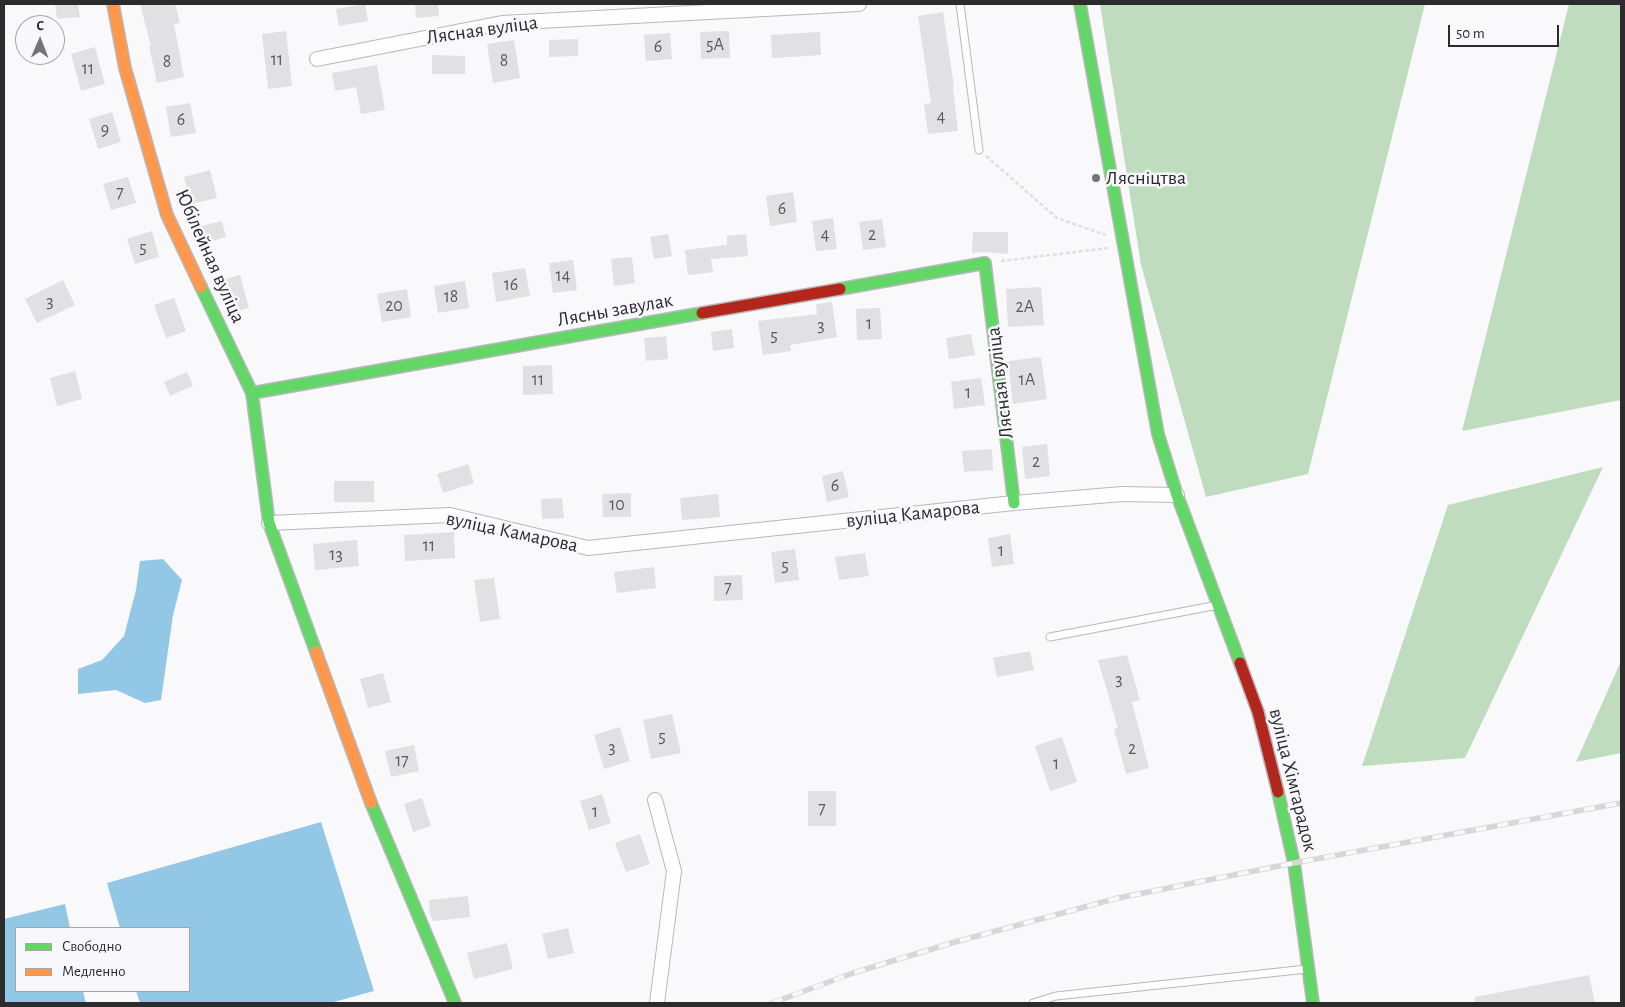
<!DOCTYPE html>
<meta charset="utf-8">
<style>
body{margin:0}
#map{position:relative;width:1625px;height:1007px;overflow:hidden;background:#f9f8fb;font-family:"Alegreya Sans",sans-serif}
canvas{display:block}
.frame{position:absolute;inset:0;border:5px solid #2c2c2d;pointer-events:none}
.legend{position:absolute;left:15px;top:927px;width:175px;height:65px;box-sizing:border-box;background:#f8f7fc;border:1px solid #a6a6a9;margin:0;padding:6px 9px;list-style:none;font-size:15px;color:#2c2c2d}
.legend li{display:flex;align-items:center;gap:10px;height:25px}
.legend b{width:25px;border:1px solid #a6a6a9}
.north{position:absolute;left:15px;top:15px;width:50px;height:50px;box-sizing:border-box;background:#f8f7fc;border:1px solid #a6a6a9;border-radius:50%;rotate:1deg;font-size:14px;font-weight:700;line-height:20px;text-align:center;color:#2c2c2d}
.north::after{content:'';display:block;margin:auto;width:18px;height:22px;background:#747375;clip-path:polygon(50% 0,100% 100%,50% 72%,0 100%)}
.scale{position:absolute;left:1448px;top:25px;width:111px;height:22px;box-sizing:border-box;border:2px solid #2c2c2d;border-top:0;padding-left:6px;font-size:15px;line-height:18px;white-space:nowrap;color:#2c2c2d;-webkit-text-stroke:4px #f8f7fc;paint-order:stroke}
</style>
<div id="map">
<canvas width="1625" height="1007"></canvas>
<div class="frame"></div>
<ul class="legend">
<li><b style="height:6px;background:#63d668"></b>Свободно</li>
<li><b style="height:6px;background:#ff974d"></b>Медленно</li>
</ul>
<div class="north">С</div>
<div class="scale">50 m</div>
</div>
<script>
const ctx = document.querySelector('canvas').getContext('2d');
ctx.lineJoin = 'round';
function fill(path, color) {
  ctx.fillStyle = color;
  ctx.fill(path, 'evenodd');
}
function shape(rows) {
  const path = new Path2D();
  for (const r of rows) {
    path.moveTo(r[0], r[1]);
    for (let i = 2; i < r.length; i += 2) path.lineTo(r[i], r[i + 1]);
  }
  return path;
}
function trace(path, color, width, dash) {
  ctx.strokeStyle = color;
  ctx.lineWidth = width;
  ctx.lineCap = dash ? 'butt' : 'round';
  ctx.setLineDash(dash || []);
  ctx.stroke(path);
}
function drawText(font, color, halo, rows, align = 'center') {
  ctx.font = font + ' "Alegreya Sans",sans-serif';
  ctx.lineWidth = 5;
  ctx.setLineDash([]);
  ctx.textBaseline = 'middle';
  ctx.strokeStyle = halo;
  ctx.fillStyle = color;
  for (const [text, x, y, turn = 0] of rows) {
    ctx.save();
    ctx.translate(x, y);
    ctx.rotate((+turn || 0) * Math.PI / 180);
    ctx.textAlign = isNaN(turn) ? turn : align;
    if (halo) ctx.strokeText(text, 0, 0);
    ctx.fillText(text, 0, 0);
    ctx.restore();
  }
}
fill(shape([
 [1100,4,1425,4,1308,474,1206,497,1141,265],
 [1569,4,1621,4,1621,400,1462,431],
 [1603,467,1465,758,1362,766,1448,505],
 [1621,661,1621,753,1576,762]
]), '#bfdcbe');
fill(shape([
 [163,559,182,580,173,615,161,700,145,703,116,690,78,694,78,669,102,660,124,636,136,590,140,561],
 [321,822,374,991,330,1003,140,1003,136,991,189,991,189,928,120,928,107,883],
 [65,904,70,928,16,928,16,991,83,991,86,1003,4,1003,4,919]
]), '#92c8e5');
fill(shape([
 [55,4,78,4,80,17,57,19],
 [140,4,175,4,180,23,174,24,184,77,157,83,149,46,151,46],
 [365,4,368,21,339,26,336,9],
 [415,4,438,4,439,16,416,18],
 [943,12,954,87,953,88,958,131,928,134,924,104,931,103,918,16],
 [286,31,292,86,268,89,262,34],
 [729,31,730,58,701,59,700,32],
 [820,32,821,55,772,58,771,35],
 [670,33,672,59,646,61,644,35],
 [578,39,578,56,549,57,549,40],
 [514,40,520,78,493,83,487,44],
 [95,47,105,84,81,91,71,54],
 [432,55,465,56,465,74,432,74],
 [377,65,385,110,361,114,356,87,335,91,332,73],
 [190,103,196,133,171,137,166,107],
 [112,112,121,142,98,149,89,119],
 [210,170,217,198,191,204,184,177],
 [128,177,136,203,111,210,103,184],
 [793,192,797,222,770,226,766,196],
 [833,218,837,249,816,251,812,221],
 [882,219,886,247,863,250,859,222],
 [222,221,226,237,201,244,197,227],
 [152,231,159,257,135,264,127,239],
 [973,232,1008,232,1008,254,984,252,972,253],
 [668,234,672,256,654,259,650,237],
 [746,234,748,256,711,259,713,272,688,275,685,250,727,245,727,236],
 [632,257,635,283,614,286,611,259],
 [573,260,577,290,553,293,549,263],
 [525,268,530,296,496,302,492,273],
 [240,275,249,308,228,313,220,281],
 [63,280,75,305,37,323,25,299],
 [465,281,469,308,438,313,434,286],
 [1041,287,1044,325,1008,327,1006,289],
 [407,289,411,317,382,322,377,294],
 [174,298,186,331,166,338,154,305],
 [832,302,837,337,790,345,791,351,763,355,758,321,817,314,816,304],
 [880,308,882,339,857,340,856,309],
 [732,329,734,348,713,351,711,332],
 [971,334,975,355,949,359,946,338],
 [666,336,668,359,646,361,644,338],
 [1041,357,1047,399,1013,404,1008,361],
 [552,365,553,394,523,395,523,366],
 [75,371,82,399,57,406,50,378],
 [187,372,193,386,170,396,164,382],
 [981,378,985,405,954,409,951,382],
 [1047,444,1050,476,1025,479,1022,447],
 [992,449,993,470,964,472,962,451],
 [468,464,474,483,443,493,437,474],
 [843,471,849,497,827,502,822,476],
 [334,481,374,481,374,502,334,502],
 [631,493,631,517,603,517,602,494],
 [718,494,720,517,682,520,680,498],
 [562,498,564,518,542,519,541,499],
 [454,532,455,558,405,561,404,535],
 [1010,534,1014,564,992,567,988,538],
 [357,540,359,566,315,570,313,544],
 [795,549,799,580,775,583,771,552],
 [865,553,869,576,839,580,835,557],
 [654,567,656,588,617,593,614,572],
 [742,575,743,600,714,601,714,576],
 [494,578,500,619,480,622,474,580],
 [1030,651,1034,670,997,677,993,658],
 [1127,655,1140,700,1132,702,1149,768,1126,774,1114,729,1118,728,1098,660],
 [383,673,391,702,368,708,360,679],
 [672,714,681,753,651,759,643,720],
 [620,727,630,761,604,769,594,735],
 [1062,737,1077,782,1050,791,1035,746],
 [414,745,419,771,391,777,385,751],
 [808,791,836,791,836,826,808,826],
 [602,794,611,823,589,830,580,801],
 [422,798,431,826,413,832,404,804],
 [640,834,650,864,626,872,615,843],
 [468,896,470,917,433,921,430,915,429,900],
 [568,928,574,953,548,959,542,934],
 [507,943,513,969,474,979,467,953],
 [1589,975,1595,1003,1475,1003,1475,997]
]), '#e1e0e3');
const lane = shape([
 [960,4,979,150],
 [1050,637,1218,605],
 [1033,1003,1056,996,1307,969]
]);
const street = shape([
 [317,59,502,23,859,4],
 [269,523,450,515,588,548,1014,503,1122,494,1177,495],
 [655,800,674,871,657,1003]
]);
const fast = shape([
 [1080,4,1158,434,1177,495,1240,663],
 [201,287,252,393,269,523,316,652],
 [840,289,985,263,1014,503],
 [252,393,702,313],
 [1278,792,1294,863,1313,1003],
 [371,803,455,1003]
]);
const slow = shape([
 [113,4,125,68,167,215,201,287],
 [316,652,371,803]
]);
const jam = shape([
 [702,313,840,289],
 [1240,663,1258,712,1278,792]
]);
trace(lane, '#b8b7b9', 9);
trace(street, '#b8b7b9', 16);
trace(fast, '#b8b7b9', 14);
trace(slow, '#b8b7b9', 14);
trace(jam, '#b8b7b9', 14);
trace(shape([
 [986,156,1057,218,1106,235],
 [1001,261,1108,248]
]), '#e0e0e2', 2.5, [4, 2.5]);
trace(lane, '#fefefe', 7);
trace(street, '#fefefe', 14);
trace(fast, '#63d668', 11);
trace(slow, '#ff974d', 11);
trace(jam, '#b3261e', 11);
const rail = shape([
 [772,1003,853,973,955,942,1118,898,1294,863,1621,803]
]);
trace(rail, '#d7d7d8', 5.5);
trace(rail, '#f8f7fc', 4, [11]);
for (const [x, y, r, color] of [
 [1096,178,5,"#747375"]
]) {
  const dot = new Path2D();
  dot.arc(x, y, r, 0, 2 * Math.PI);
  ctx.fillStyle = color;
  ctx.fill(dot);
  trace(dot, '#f8f7fc', 2);
}
drawText('18px', '#5a5a5c', null, [
 ["5А",715,45],
 ["6",658,47],
 ["11",277,60],
 ["8",504,61],
 ["8",167,62],
 ["11",88,69],
 ["4",941,117],
 ["6",181,120],
 ["9",105,130],
 ["7",120,193],
 ["6",782,209],
 ["4",825,235],
 ["2",872,235],
 ["5",143,248],
 ["14",563,276],
 ["16",511,285],
 ["18",451,297],
 ["3",50,302],
 ["20",394,306],
 ["2А",1025,307],
 ["1",869,324],
 ["3",821,326],
 ["5",774,336],
 ["11",538,380],
 ["1А",1027,380],
 ["1",968,393],
 ["2",1036,462],
 ["6",835,486],
 ["10",617,505],
 ["11",429,546],
 ["1",1001,551],
 ["13",336,555],
 ["5",785,566],
 ["7",728,588],
 ["3",1119,680],
 ["5",662,737],
 ["3",612,748],
 ["2",1132,749],
 ["17",402,761],
 ["1",1056,764],
 ["7",822,809],
 ["1",595,812]
]);
drawText('20px', '#2c2c2d', '#f8f7fc', [
 ["Лясная вуліца",482,30,-8],
 ["Юбілейная вуліца",210,256,66],
 ["Лясны завулак",615,310,-10],
 ["Лясная вуліца",1000,383,-97],
 ["вуліца Камарова",913,514,-6],
 ["вуліца Камарова",512,532,12],
 ["вуліца Хімгарадок",1293,780,76]
]);
drawText('20px', '#2c2c2d', '#f8f7fc', [
 ["Лясніцтва",1106,178]
], 'left');
</script>
